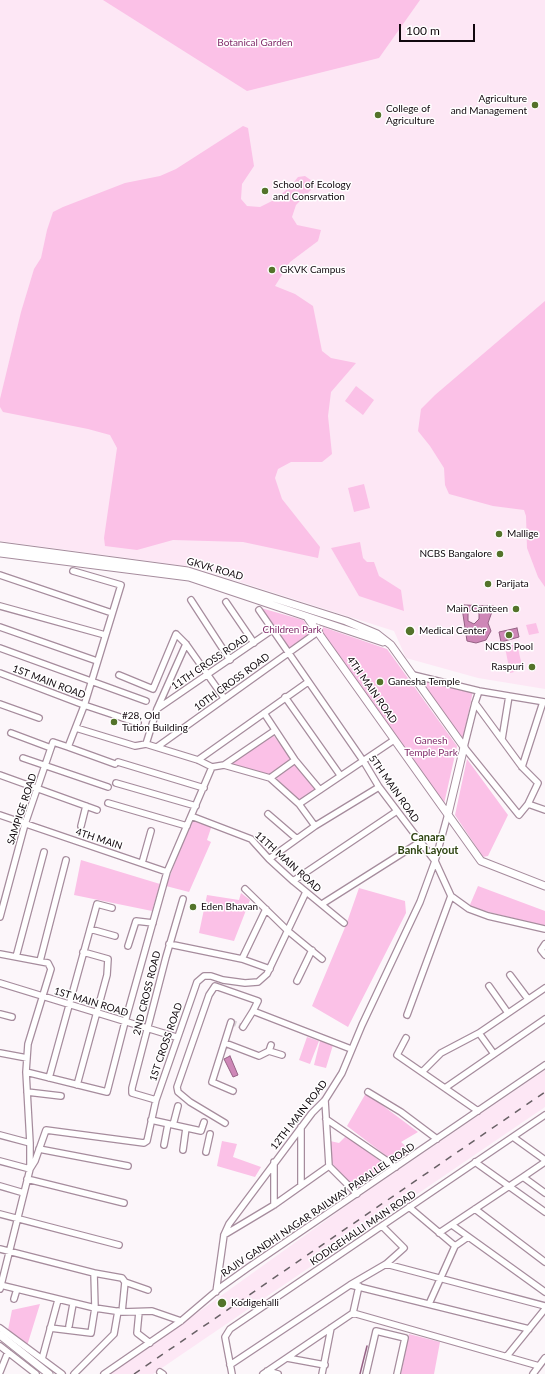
<!DOCTYPE html>
<style>
body{margin:0}
#map{position:relative;width:545px;height:1374px;overflow:hidden;background:#fcf6fa;font-family:Lato,sans-serif}
canvas{display:block}
.scale{position:absolute;left:399px;top:24px;width:76px;height:18px;box-sizing:border-box;border:2px solid #11080e;border-top:0;padding-left:5px;font-size:12px;line-height:14px;white-space:nowrap;color:#11080e;-webkit-text-stroke:3px #fff;paint-order:stroke}
</style>
<div id="map">
<canvas width="545" height="1374"></canvas>
<div class="scale">100 m</div>
</div>
<script>
const ctx = document.querySelector('canvas').getContext('2d');
ctx.lineJoin = 'round';
function fill(path, color) {
  ctx.fillStyle = color;
  ctx.fill(path, 'evenodd');
}
function shape(rows) {
  const path = new Path2D();
  for (const r of rows) {
    path.moveTo(r[0], r[1]);
    for (let i = 2; i < r.length; i += 2) path.lineTo(r[i], r[i + 1]);
  }
  return path;
}
function trace(path, color, width, dash) {
  ctx.strokeStyle = color;
  ctx.lineWidth = width;
  ctx.lineCap = dash ? 'butt' : 'round';
  ctx.setLineDash(dash || []);
  ctx.stroke(path);
}
function drawText(font, color, halo, rows, align = 'center') {
  ctx.font = font + ' Lato,sans-serif';
  ctx.lineWidth = 3;
  ctx.setLineDash([]);
  ctx.textBaseline = 'middle';
  ctx.strokeStyle = halo;
  ctx.fillStyle = color;
  for (const [text, x, y, turn = 0] of rows) {
    ctx.save();
    ctx.translate(x, y);
    ctx.rotate((+turn || 0) * Math.PI / 180);
    ctx.textAlign = isNaN(turn) ? turn : align;
    if (halo) ctx.strokeText(text, 0, 0);
    ctx.fillText(text, 0, 0);
    ctx.restore();
  }
}
fill(shape([
 [0,0,545,0,545,689,478,678,406,658,394,631,193,567,0,541],
 [545,1070,545,1107,153,1374,108,1374,147,1349,350,1203]
]), '#fde7f5');
fill(shape([
 [103,0,420,0,379,58,247,91],
 [243,126,248,128,254,166,242,184,241,199,247,206,260,207,274,200,290,187,298,177,305,176,315,183,313,188,296,205,292,217,297,225,321,230,318,241,290,262,275,286,295,294,313,306,322,351,331,358,356,363,331,392,328,416,332,454,322,462,291,462,278,469,275,478,282,499,320,547,318,558,243,542,173,540,137,550,105,546,104,538,117,448,110,435,88,429,3,412,0,407,0,399,21,312,34,269,41,258,47,230,53,212,63,207,125,183,160,176,176,169],
 [545,301,545,587,538,577,527,548,526,516,524,510,493,506,449,494,445,485,444,468,430,446,418,431,421,409,435,395],
 [356,386,374,400,363,415,345,401],
 [364,484,370,508,354,512,348,488],
 [360,542,363,558,367,562,374,562,379,576,401,590,404,611,359,596,331,548],
 [261,608,303,620,312,632,289,648],
 [536,623,539,633,529,635,526,625],
 [317,625,387,649,457,746,444,804],
 [517,644,523,670,510,673,505,647],
 [421,678,473,691,463,740,421,682],
 [273,735,316,789,300,802,275,777,231,764],
 [467,759,508,815,488,856,483,857,455,815],
 [192,819,212,825,207,840,211,842,189,892,166,886],
 [81,860,160,884,152,911,74,895],
 [478,886,545,911,545,926,469,907],
 [359,888,405,901,406,913,348,1027,312,1006,346,925],
 [241,893,250,900,234,941,199,933,207,895,239,900],
 [307,1037,319,1041,310,1064,299,1060],
 [320,1041,333,1045,326,1068,314,1065],
 [366,1093,418,1132,401,1142,411,1151,393,1161,347,1126],
 [346,1136,387,1166,355,1190,332,1163,330,1141,339,1143],
 [222,1141,237,1144,233,1157,261,1167,255,1177,217,1166],
 [40,1304,27,1346,8,1330,12,1310],
 [409,1334,440,1342,434,1374,401,1374]
]), '#fbc1e7');
const water = shape([
 [464,605,494,606,488,623,491,631,486,640,476,643,467,641,462,608,464,605],
 [471,610,479,613,479,619,474,624,468,621,468,613,471,610],
 [517,628,519,637,501,642,499,632,517,628],
 [230,1056,238,1075,233,1077,224,1059,230,1056]
]);
fill(water, '#ce87b7');
trace(water, '#956184', 1);
trace(shape([
 [360,1374,367,1346]
]), '#956184', 1.5);
trace(shape([
 [231,1022,243,1027]
]), '#d9d2d7', 5.5, [5.5, 3]);
const minor = shape([
 [0,575,112,613],
 [191,600,230,660],
 [226,602,254,643],
 [0,606,105,635],
 [259,610,364,762,379,787,435,861,451,896,407,1015],
 [0,627,97,661],
 [0,648,146,701],
 [0,673,84,705,138,723],
 [119,675,153,689,176,634,186,644,224,698],
 [413,675,479,691,545,702],
 [285,697,340,775],
 [475,703,522,767,538,783,528,804,519,815,464,747,475,703,479,691],
 [0,704,39,718],
 [157,709,272,630],
 [264,713,295,760,320,790],
 [76,728,135,746,146,744,157,709,186,644],
 [11,733,51,748],
 [502,739,509,696],
 [146,744,198,760,212,767,224,765,270,778,299,804,315,826],
 [68,747,115,764],
 [157,747,319,631],
 [23,758,108,787],
 [198,760,308,682],
 [118,762,204,788],
 [224,765,274,731],
 [522,767,543,702],
 [0,775,97,810],
 [270,778,295,760],
 [116,783,196,806],
 [108,803,187,826],
 [299,804,394,740],
 [528,804,545,810],
 [268,814,297,839],
 [0,815,167,872],
 [191,816,251,839,269,859,293,881,344,923],
 [81,826,86,806],
 [269,859,315,826,379,787],
 [142,863,151,831],
 [293,881,397,811],
 [245,889,288,931,322,959],
 [451,896,469,909,488,916,545,929],
 [183,899,166,957,132,1088,132,1093,156,1100,197,982,204,976,211,976,223,980,245,983,258,982,267,974,306,892],
 [322,904,420,842],
 [0,917,25,824,53,742,68,747,84,706,121,585,73,571],
 [90,929,115,936],
 [169,944,242,959,270,969],
 [545,944,541,950,545,955],
 [128,946,136,921,153,923],
 [0,954,48,963,51,969,28,1044,26,1072,30,1143,30,1169,0,1289],
 [16,957,44,852],
 [242,959,266,909],
 [40,961,66,860],
 [510,975,528,999],
 [297,981,312,950],
 [0,983,176,1037],
 [489,986,508,1013],
 [0,1014,12,1017],
 [231,1022,212,1082,233,1091],
 [243,1027,253,1011],
 [406,1038,397,1055,478,1111],
 [225,1043,259,1056,269,1051,271,1045],
 [269,1051,282,1055],
 [0,1053,27,1058],
 [494,1054,479,1033,545,988],
 [26,1072,107,1092,125,1022,167,872,212,767],
 [422,1072,441,1053,479,1033],
 [49,1078,97,904,112,908],
 [77,1085,107,975,108,959,83,952],
 [445,1088,545,1019],
 [27,1092,61,1096],
 [368,1092,401,1112,437,1139],
 [325,1100,329,1166,357,1194],
 [326,1119,396,1167],
 [151,1120,201,1131,204,1122],
 [225,1123,190,1102,178,1092,177,1087,209,995,215,986,258,1001,253,1011,351,1049],
 [173,1125,178,1106],
 [301,1127,301,1185],
 [0,1135,30,1143],
 [513,1137,545,1160],
 [164,1145,168,1124],
 [39,1149,128,1166],
 [183,1150,186,1128],
 [206,1152,210,1134],
 [0,1161,30,1169,35,1161,46,1130,144,1143,147,1141,156,1100],
 [274,1162,274,1205],
 [475,1162,545,1212],
 [545,1162,523,1177,545,1193],
 [27,1179,124,1203],
 [0,1186,24,1193],
 [409,1207,455,1246,429,1304],
 [475,1209,545,1262],
 [0,1214,119,1245],
 [452,1225,545,1292],
 [439,1233,523,1177],
 [224,1235,274,1205,329,1166],
 [455,1246,468,1237],
 [0,1249,94,1273,95,1308,91,1333,50,1328],
 [386,1264,545,1306],
 [94,1273,122,1278,125,1282,122,1312],
 [125,1282,148,1290],
 [0,1285,95,1308,122,1312,152,1311,181,1321],
 [351,1285,529,1329],
 [216,1292,224,1235,229,1224,312,1113,325,1100,342,1073,362,1025,420,902,435,861,448,814],
 [14,1299,17,1289],
 [139,1312,137,1333,150,1343],
 [353,1313,539,1366],
 [353,1313,359,1286],
 [69,1326,73,1304],
 [0,1328,62,1374],
 [0,1346,36,1374],
 [507,1356,545,1309],
 [287,1358,325,1365],
 [42,1359,58,1300],
 [230,1365,350,1285,386,1264,404,1248,382,1226],
 [267,1371,278,1374],
 [0,1372,8,1352],
 [160,1372,163,1374],
 [74,1374,114,1334,118,1311],
 [104,1374,181,1321,221,1287,249,1267,545,1065],
 [232,1374,225,1337,230,1329,545,1115],
 [263,1374,353,1313],
 [322,1374,331,1328],
 [366,1374,376,1331,405,1338,397,1374],
 [533,1374,545,1358]
]);
const major = shape([
 [0,546,188,571,346,621,377,634,391,645,464,747,448,814],
 [0,553,189,577,383,642],
 [307,617,481,861,545,886],
 [0,1335,49,1374]
]);
trace(minor, '#a68c9d', 8);
trace(major, '#a68c9d', 9);
trace(minor, '#fff', 5.5);
trace(major, '#fff', 7);
trace(shape([
 [134,1374,545,1092]
]), '#686065', 1.5, [7, 7]);
for (const [x, y, r, color] of [
 [535,105,4,"#53732a"],
 [378,115,4,"#53732a"],
 [265,191,4,"#53732a"],
 [272,270,4,"#53732a"],
 [499,534,4,"#53732a"],
 [500,554,4,"#53732a"],
 [488,584,4,"#53732a"],
 [516,609,4,"#53732a"],
 [410,631,5,"#53732a"],
 [509,635,4,"#53732a"],
 [532,667,4,"#53732a"],
 [380,682,4,"#53732a"],
 [114,722,4,"#53732a"],
 [193,907,4,"#53732a"],
 [222,1303,5,"#53732a"]
]) {
  const dot = new Path2D();
  dot.arc(x, y, r, 0, 2 * Math.PI);
  ctx.fillStyle = color;
  ctx.fill(dot);
  trace(dot, '#fff', 1.5);
}
drawText('10px', '#822d6b', '#fff', [
 ["Botanical Garden",255,43],
 ["Children Park",292,630],
 ["Ganesh",431,741],
 ["Temple Park",431,753]
]);
drawText('10px', '#11080e', '#fff', [
 ["Agriculture",527,99,"right"],
 ["and Management",527,111,"right"],
 ["College of",386,109],
 ["Agriculture",386,121],
 ["School of Ecology",273,185],
 ["and Consrvation",273,197],
 ["GKVK Campus",280,270],
 ["Mallige",507,534],
 ["NCBS Bangalore",492,554,"right"],
 ["Parijata",496,584],
 ["Main Canteen",508,609,"right"],
 ["Medical Center",419,631],
 ["NCBS Pool",509,647,"center"],
 ["Raspuri",524,667,"right"],
 ["Ganesha Temple",388,682],
 ["#28, Old",122,716],
 ["Tution Building",122,728],
 ["Eden Bhavan",201,907],
 ["Kodigehalli",231,1303]
], 'left');
drawText('10px', '#11080e', '#fff', [
 ["GKVK ROAD",215,569,16],
 ["11TH CROSS ROAD",210,662,-34],
 ["1ST MAIN ROAD",49,682,21],
 ["10TH CROSS ROAD",232,682,-36],
 ["4TH MAIN ROAD",372,690,55],
 ["5TH MAIN ROAD",394,789,55],
 ["SAMPIGE ROAD",22,809,-72],
 ["4TH MAIN",99,839,18],
 ["11TH MAIN ROAD",288,862,42],
 ["2ND CROSS ROAD",147,993,-76],
 ["1ST MAIN ROAD",91,1002,17],
 ["1ST CROSS ROAD",166,1042,-71],
 ["12TH MAIN ROAD",299,1115,-52],
 ["RAJIV GANDHI NAGAR RAILWAY PARALLEL ROAD",318,1210,-34],
 ["KODIGEHALLI MAIN ROAD",363,1228,-34]
]);
drawText('bold 11px', '#2c420f', '#fff', [
 ["Canara",428,837],
 ["Bank Layout",428,850]
]);
</script>
